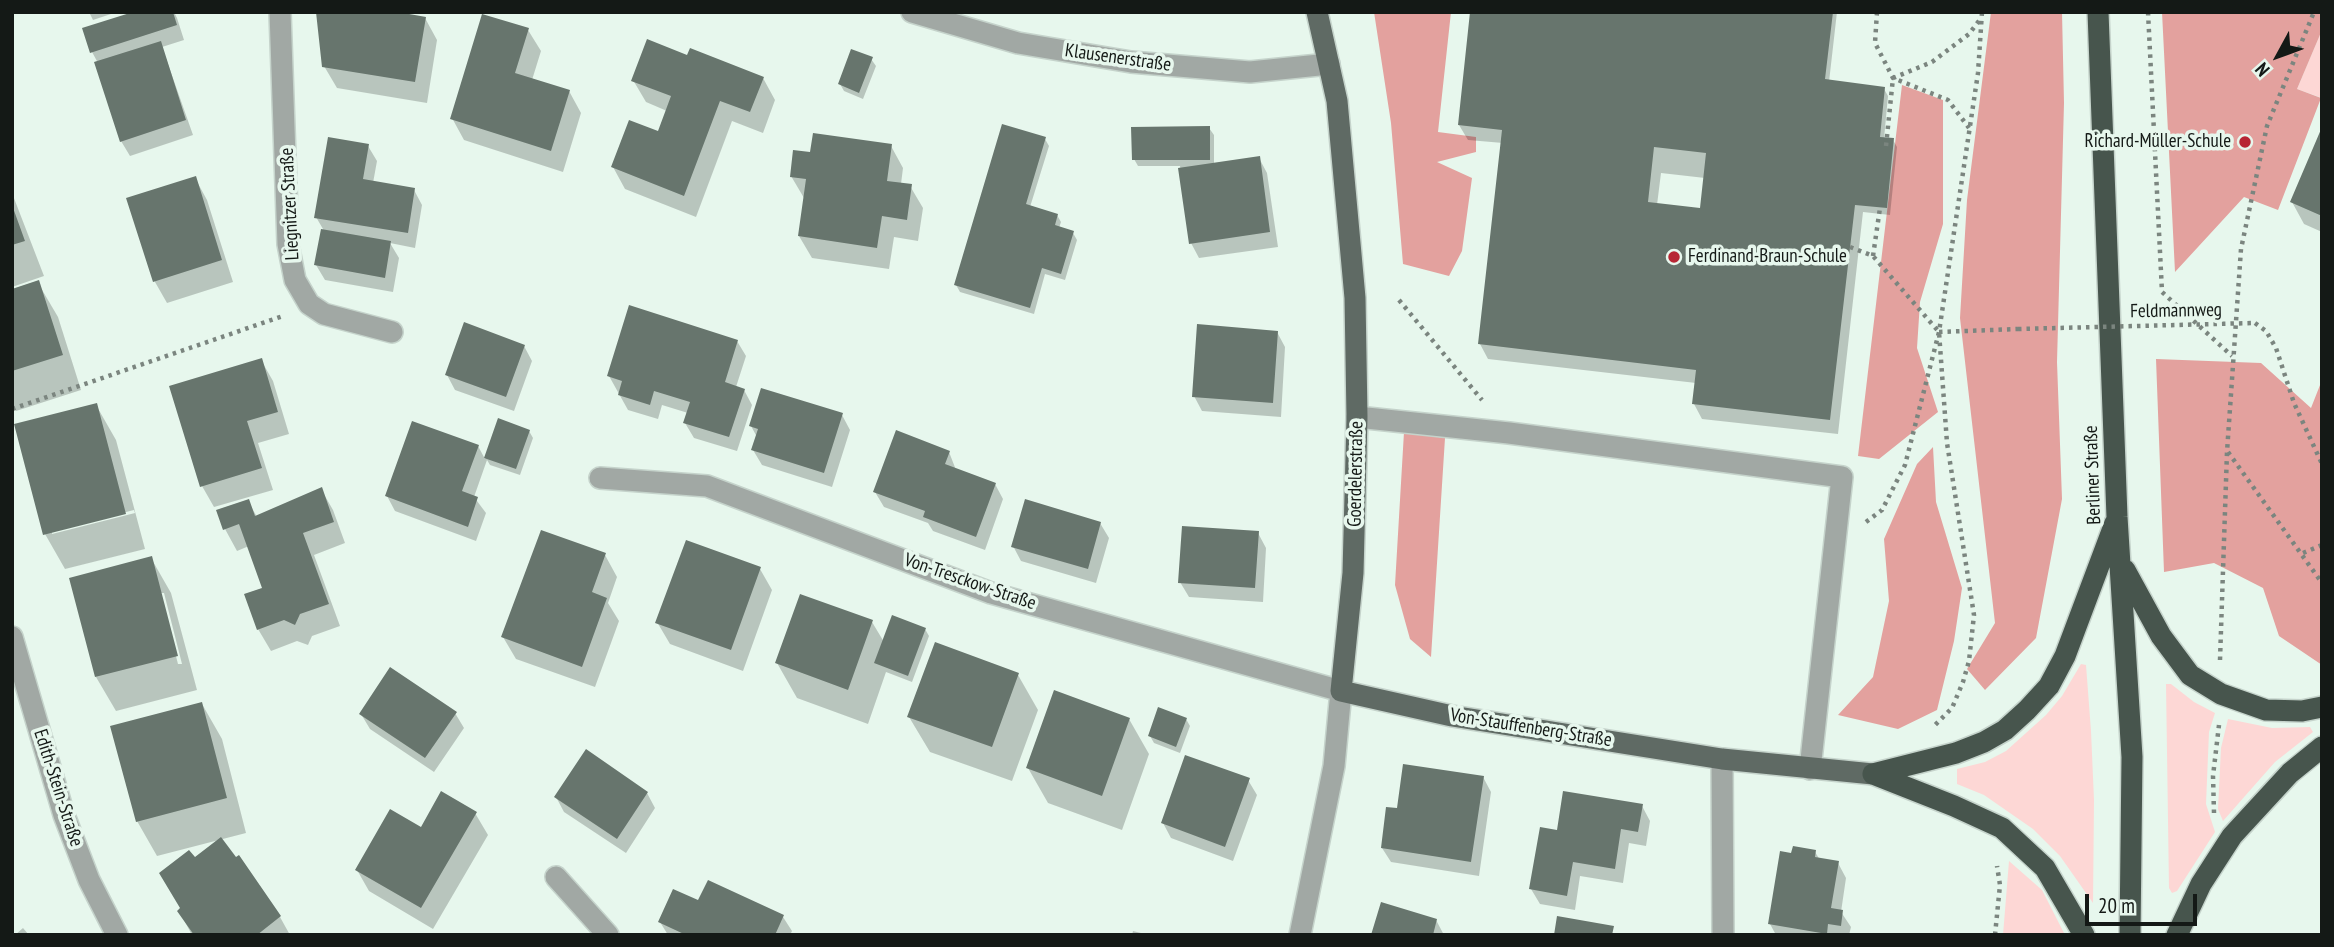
<!DOCTYPE html>
<meta charset="utf-8">
<style>
body{margin:0}
#map{position:relative;width:2334px;height:947px;overflow:hidden;background:#e7f7ed;font-family:"PT Sans Narrow",sans-serif}
canvas{display:block}
.frame{position:absolute;inset:0;border:14px solid #141916;pointer-events:none}
.north{position:absolute;left:2243px;top:21px;width:70px;height:70px;-webkit-text-stroke:5px #e7f7ed;paint-order:stroke;rotate:229deg;font-size:19px;font-weight:700;line-height:28px;text-align:center;color:#141916}
.north::after{content:'';display:block;margin:auto;width:24px;height:32px;background:#141916;clip-path:polygon(50% 0,100% 100%,50% 72%,0 100%)}
.scale{position:absolute;left:2085px;top:894px;width:112px;height:32px;box-sizing:border-box;border:4px solid #141916;border-top:0;padding-left:9px;font-size:21px;line-height:24px;white-space:nowrap;color:#141916;-webkit-text-stroke:5px #e7f7ed;paint-order:stroke}
</style>
<div id="map">
<canvas width="2334" height="947"></canvas>
<div class="frame"></div>
<div class="north">N</div>
<div class="scale">20 m</div>
</div>
<script>
const ctx = document.querySelector('canvas').getContext('2d');
ctx.lineJoin = 'round';
function fill(path, color) {
  ctx.fillStyle = color;
  ctx.fill(path, 'evenodd');
}
function shape(rows) {
  const path = new Path2D();
  for (const r of rows) {
    path.moveTo(r[0], r[1]);
    for (let i = 2; i < r.length; i += 2) path.lineTo(r[i], r[i + 1]);
  }
  return path;
}
function trace(path, color, width, dash) {
  ctx.strokeStyle = color;
  ctx.lineWidth = width;
  ctx.lineCap = dash ? 'butt' : 'round';
  ctx.setLineDash(dash || []);
  ctx.stroke(path);
}
function drawText(font, color, halo, rows, align = 'center') {
  ctx.font = font + ' "PT Sans Narrow",sans-serif';
  ctx.lineWidth = 7;
  ctx.setLineDash([]);
  ctx.textBaseline = 'middle';
  ctx.strokeStyle = halo;
  ctx.fillStyle = color;
  for (const [text, x, y, turn = 0] of rows) {
    ctx.save();
    ctx.translate(x, y);
    ctx.rotate((+turn || 0) * Math.PI / 180);
    ctx.textAlign = isNaN(turn) ? turn : align;
    if (halo) ctx.strokeText(text, 0, 0);
    ctx.fillText(text, 0, 0);
    ctx.restore();
  }
}
fill(shape([
 [2322,30,2322,98,2297,89],
 [2081,664,2086,665,2091,731,2094,800,2093,903,2060,856,2033,829,1984,795,1957,784,1957,769,1985,762,2006,751,2046,715,2062,696],
 [2166,684,2171,684,2194,702,2215,713,2209,732,2206,804,2215,832,2177,891,2172,893,2169,888],
 [2228,719,2272,728,2310,727,2313,732,2275,762,2223,821,2218,809,2221,748],
 [2009,861,2042,890,2065,935,2003,935]
]), '#fdd7d5');
fill(shape([
 [1374,12,1451,12,1438,132,1476,137,1476,152,1437,162,1472,178,1462,251,1449,276,1403,264,1391,123],
 [1991,12,2062,12,2064,103,2057,362,2062,499,2036,638,1985,690,1967,669,1995,623,1960,318,1967,200],
 [2162,12,2322,12,2322,30,2297,89,2321,98,2278,210,2244,197,2175,272],
 [1902,85,1943,100,1943,224,1920,302,1917,348,1938,412,1879,459,1858,456],
 [2156,359,2261,363,2311,408,2322,380,2322,665,2279,636,2263,588,2214,563,2164,572],
 [1404,432,1445,438,1431,657,1410,639,1395,585],
 [1933,447,1936,502,1962,588,1954,641,1937,710,1898,729,1838,715,1873,677,1889,601,1884,539,1917,464]
]), '#e3a19e');
fill(shape([
 [89,12,117,12,93,20],
 [139,12,174,12,177,18,184,40,162,47,193,135,130,156,121,141,98,63,92,52],
 [1472,12,1837,12,1829,82,1884,89,1888,96,1884,139,1893,140,1897,147,1890,215,1863,212,1838,434,1702,419,1694,404,1696,383,1488,359,1480,344,1503,143,1468,140,1459,125],
 [1661,173,1705,178,1701,210,1657,205],
 [425,18,437,40,427,103,337,88,324,66],
 [528,30,541,51,532,80,569,91,581,113,563,172,464,140,452,118],
 [688,57,763,78,775,100,763,133,732,121,696,217,625,189,613,167,659,133,667,111,646,102,633,80],
 [871,59,876,66,863,99,844,91,840,84],
 [1209,128,1214,135,1214,164,1259,158,1267,173,1278,247,1199,258,1191,243,1180,166,1138,166,1134,159],
 [2322,131,2322,232,2304,224,2292,202],
 [1045,139,1049,146,1030,207,1057,215,1061,222,1059,228,1073,233,1077,240,1065,280,1045,274,1034,314,960,292,956,285],
 [368,146,377,161,373,183,414,190,422,205,415,248,390,243,399,258,393,292,325,280,316,265,323,229,316,217],
 [891,146,903,168,901,184,910,186,923,208,918,241,894,237,889,269,812,258,799,236,804,198,791,176,811,154],
 [195,178,207,200,233,282,167,303,155,282,128,199],
 [12,193,44,276,12,287],
 [38,283,58,317,81,390,16,411,12,404,12,290],
 [1277,332,1285,347,1281,417,1202,411,1194,396],
 [737,341,746,356,736,387,744,390,752,405,737,451,694,438,685,423,688,413,662,405,658,419,628,410,609,376],
 [524,346,532,361,514,411,455,390,447,375],
 [261,360,273,381,289,434,258,443,273,490,214,507,202,486],
 [96,405,116,440,145,549,65,569,45,534],
 [134,510,135,513,52,534,52,531],
 [842,415,850,430,832,487,762,465,753,450,757,437,751,426],
 [499,420,529,431,533,438,520,475,490,465,487,460,474,497,486,513,476,541,395,511,387,496,478,446,485,459],
 [949,452,956,470,995,484,1003,499,985,550,933,531,928,523,884,507,875,492],
 [321,489,333,510,345,543,314,555,340,626,312,636,308,645,297,641,271,651,258,629,265,589,249,546,237,551,225,529,248,501,257,517],
 [1100,523,1109,538,1096,583,1021,561,1013,546],
 [1258,533,1266,548,1263,602,1189,597,1180,582],
 [605,555,617,577,608,603,619,621,595,687,516,659,503,637],
 [151,558,171,593,197,690,116,711,96,677],
 [160,593,164,593,182,664,178,664],
 [760,569,772,590,743,671,670,644,657,622],
 [872,622,884,642,925,629,929,636,912,682,886,672,868,724,797,698,777,663],
 [1018,675,1038,710,1012,781,930,752,909,717],
 [202,704,222,739,246,833,157,856,137,821],
 [455,713,464,728,434,772,370,729,361,714],
 [1129,719,1149,754,1122,830,1048,803,1028,768],
 [1186,719,1190,726,1180,753,1154,743,1150,736],
 [1483,777,1491,792,1479,876,1391,862,1382,848],
 [1248,780,1257,795,1233,861,1171,838,1163,823],
 [647,793,655,808,626,853,564,812,556,797],
 [1642,806,1650,821,1646,846,1629,843,1623,883,1580,876,1575,910,1540,904,1531,889,1559,832],
 [475,813,488,835,433,929,369,891,357,870],
 [1815,852,1820,860,1838,863,1846,878,1841,912,1851,927,1849,935,1776,935,1770,924,1792,855],
 [239,858,280,917,290,935,192,935,179,911,182,909,194,860],
 [699,903,783,917,792,931,790,935,668,935,660,922],
 [1436,920,1444,935,1373,935],
 [23,928,29,935,15,935],
 [1133,931,1149,935,1132,935]
]), '#0003');
fill(shape([
 [133,12,173,12,177,25,90,53,82,28],
 [316,12,398,12,426,17,415,82,322,67],
 [1470,12,1833,12,1825,79,1885,87,1880,137,1894,138,1887,208,1855,205,1830,420,1692,404,1696,370,1478,344,1502,130,1458,125],
 [1654,147,1706,153,1700,208,1648,202],
 [482,14,529,28,515,73,570,90,551,151,450,119],
 [647,39,687,55,690,48,764,77,750,112,720,101,684,196,611,167,629,120,658,131,671,96,631,81],
 [161,41,186,120,120,142,94,62],
 [851,49,873,57,859,93,838,84],
 [1002,124,1046,137,1026,204,1058,214,1055,225,1074,231,1061,274,1042,268,1030,308,954,285],
 [1210,126,1210,160,1132,160,1131,127],
 [2322,127,2322,216,2290,202],
 [813,133,892,144,887,181,912,184,907,220,882,216,877,248,798,236,806,179,790,177,793,150,810,152],
 [328,137,369,144,363,179,415,188,408,233,314,218],
 [1260,156,1270,232,1189,244,1178,168],
 [196,176,222,260,153,282,126,198],
 [12,205,25,241,12,245],
 [321,229,391,241,385,278,314,265],
 [39,280,63,355,12,371,12,289],
 [629,305,738,340,725,382,745,389,729,437,683,423,690,402,654,391,650,405,618,395,622,381,607,376],
 [464,322,525,345,506,397,445,375],
 [1197,324,1278,331,1273,403,1192,397],
 [262,358,278,412,247,421,262,468,200,487,169,386],
 [761,388,843,413,824,473,751,450,758,429,749,426],
 [97,403,126,514,43,535,14,424],
 [498,418,530,430,516,469,484,458],
 [412,421,479,445,462,491,478,497,468,527,385,496],
 [896,430,950,451,945,464,996,483,976,537,923,517,925,511,873,492],
 [322,487,334,522,303,533,329,604,300,614,295,625,284,620,257,630,244,594,262,588,239,524,223,530,216,510,249,499,255,516],
 [1025,499,1101,522,1088,569,1011,547],
 [1182,526,1259,531,1255,588,1178,583],
 [541,530,606,553,592,592,607,598,582,667,501,637],
 [686,540,761,567,731,650,655,623],
 [152,556,178,656,95,677,69,578],
 [800,594,873,620,848,690,775,663],
 [892,615,926,628,908,676,874,663],
 [935,642,1019,673,992,747,907,717],
 [390,667,457,712,425,758,359,714],
 [1054,690,1130,718,1102,796,1026,768],
 [202,702,227,798,136,822,110,726],
 [1158,707,1187,718,1176,747,1148,736],
 [586,749,648,792,617,839,554,797],
 [1185,755,1250,778,1225,847,1161,823],
 [1403,764,1484,776,1471,862,1381,848,1386,807,1397,808],
 [441,791,477,812,421,908,355,870,390,809,421,827],
 [1563,791,1643,804,1638,832,1621,829,1615,869,1573,862,1567,896,1529,889,1540,827,1557,830],
 [221,837,236,857,239,855,281,916,257,935,194,935,177,911,180,908,159,873,189,850,195,857],
 [1793,846,1816,850,1815,857,1839,861,1831,908,1843,910,1841,926,1828,924,1827,934,1768,924,1780,851,1791,853],
 [708,880,784,915,775,935,686,935,658,922,673,889,698,900],
 [1381,902,1437,919,1433,935,1371,935],
 [1557,916,1614,926,1612,935,1554,935]
]), '#67756d');
const minor = shape([
 [280,12,288,244,295,280,309,304,324,314,392,332],
 [912,12,1018,43,1131,62,1250,72,1329,64],
 [1357,417,1509,433,1842,477,1810,769],
 [600,478,707,486,991,593,1341,691,1334,766,1300,935],
 [12,637,64,815,89,880,117,935],
 [1722,759,1723,935],
 [556,877,608,935]
]);
const major = shape([
 [1317,12,1337,101,1355,298,1357,417,1353,573,1341,691,1452,716,1722,759,1873,774]
]);
const highway = shape([
 [2098,12,2117,517,2132,757,2130,935],
 [2125,570,2161,636,2190,675,2221,694,2266,710,2302,711,2322,707],
 [1873,774,1956,753,1984,742,2005,730,2027,710,2049,686,2065,656,2115,523],
 [1873,774,1954,806,2002,828,2045,868,2084,935],
 [2177,935,2201,884,2232,836,2290,773,2322,747]
]);
trace(minor, '#c5d3cb', 24);
trace(major, '#c5d3cb', 24);
trace(highway, '#c5d3cb', 24);
trace(shape([
 [1877,12,1875,43,1893,78,1948,100,1969,128],
 [2148,12,2162,292,2232,356],
 [1886,146,1893,78,1932,62,1969,34,1981,18],
 [1850,247,1873,256,1939,332,1947,443,1974,615,1969,661,1963,682,1952,708,1933,727],
 [1873,256,1880,208],
 [1399,300,1482,400],
 [2255,323,2266,331,2276,348,2294,403,2322,464],
 [1939,332,2018,329],
 [12,409,283,316],
 [2228,452,2322,583],
 [1866,522,1882,510,1905,465,1939,332,1978,73,1982,12],
 [2303,553,2322,545],
 [2220,660,2227,452,2241,249,2267,126,2314,12],
 [2214,813,2213,776,2219,725],
 [1995,935,2000,885,1997,866]
]), '#7b857f', 4.5, [3.5, 5]);
trace(minor, '#a1a8a4', 21);
trace(major, '#5f6a64', 21);
trace(highway, '#47554d', 21);
trace(shape([
 [2018,329,2255,323]
]), '#7b857f', 4.5, [3.5, 5]);
for (const [x, y, r, color] of [
 [2245,142,7,"#b72634"],
 [1674,257,7,"#b72634"]
]) {
  const dot = new Path2D();
  dot.arc(x, y, r, 0, 2 * Math.PI);
  ctx.fillStyle = color;
  ctx.fill(dot);
  trace(dot, '#e7f7ed', 2.5);
}
drawText('19px', '#141916', '#e7f7ed', [
 ["Klausenerstraße",1118,58,8],
 ["Liegnitzer Straße",290,204,-93],
 ["Feldmannweg",2176,311,-1],
 ["Goerdelerstraße",1356,474,-89],
 ["Berliner Straße",2093,475,-92],
 ["Von-Tresckow-Straße",970,582,19],
 ["Von-Stauffenberg-Straße",1531,728,9],
 ["Edith-Stein-Straße",58,788,72]
]);
drawText('19px', '#141916', '#e7f7ed', [
 ["Richard-Müller-Schule",2231,142],
 ["Ferdinand-Braun-Schule",1688,257,"left"]
], 'right');
</script>
